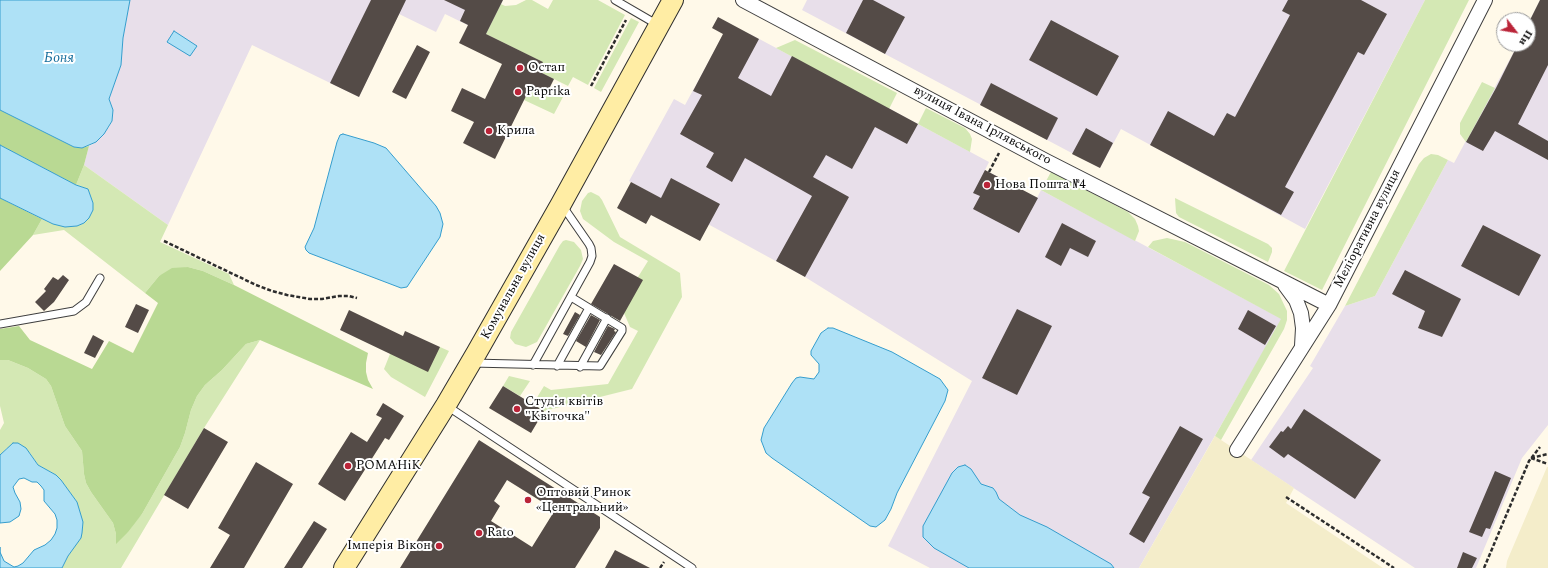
<!DOCTYPE html>
<meta charset="utf-8">
<style>
body{margin:0}
#map{position:relative;width:1548px;height:568px;overflow:hidden;background:#fff9e9;font-family:Spectral,serif}
canvas{display:block}
.north{position:absolute;left:1496px;top:12px;width:40px;height:40px;box-sizing:border-box;background:#fff;border:1px solid #9d9d9d;border-radius:50%;rotate:121deg;font-size:11px;font-weight:700;line-height:16px;text-align:center;color:#0b0b0b}
.north::after{content:'';display:block;margin:auto;width:14px;height:18px;background:#ba2438;clip-path:polygon(50% 0,100% 100%,50% 72%,0 100%)}
</style>
<div id="map">
<canvas width="1548" height="568"></canvas>
<div class="north">Пн</div>
</div>
<script>
const ctx = document.querySelector('canvas').getContext('2d');
ctx.lineJoin = 'round';
function fill(path, color) {
  ctx.fillStyle = color;
  ctx.fill(path, 'evenodd');
}
function shape(rows) {
  const path = new Path2D();
  for (const r of rows) {
    path.moveTo(r[0], r[1]);
    for (let i = 2; i < r.length; i += 2) path.lineTo(r[i], r[i + 1]);
  }
  return path;
}
function trace(path, color, width, dash) {
  ctx.strokeStyle = color;
  ctx.lineWidth = width;
  ctx.lineCap = dash ? 'butt' : 'round';
  ctx.setLineDash(dash || []);
  ctx.stroke(path);
}
function drawText(font, color, halo, rows, align = 'center') {
  ctx.font = font + ' Spectral,serif';
  ctx.lineWidth = 4;
  ctx.setLineDash([]);
  ctx.textBaseline = 'middle';
  ctx.strokeStyle = halo;
  ctx.fillStyle = color;
  for (const [text, x, y, turn = 0] of rows) {
    ctx.save();
    ctx.translate(x, y);
    ctx.rotate((+turn || 0) * Math.PI / 180);
    ctx.textAlign = isNaN(turn) ? turn : align;
    if (halo) ctx.strokeText(text, 0, 0);
    ctx.fillText(text, 0, 0);
    ctx.restore();
  }
}
fill(shape([
 [130,0,503,0,486,34,445,14,436,32,399,14,359,97,252,45,168,225,84,165,89,146,96,142,109,127,112,121,113,110,109,99,121,65,123,38],
 [807,0,1425,0,1305,229,1121,129,1100,168,802,10],
 [1540,0,1548,0,1548,425,1522,458,1476,568,1415,568,1251,460,1313,368,1310,366,1345,306,1375,296,1448,160,1454,163,1518,44,1528,44,1528,24],
 [750,34,989,162,985,170,989,172,1037,198,1041,190,1282,319,1139,568,930,568,888,546,972,381,805,277,629,181,674,99,685,105,723,35,744,46]
]), '#e8dfea');
fill(shape([
 [1215,436,1294,488,1286,503,1383,568,1139,568],
 [1547,467,1548,467,1548,568,1506,568,1507,561]
]), '#f4edca');
fill(shape([
 [526,0,532,0,548,9,553,0,598,0,625,15,588,85,573,77,568,86,538,71,542,62,486,34,501,4,505,6,516,5],
 [1425,0,1469,0,1322,290,1284,271],
 [631,18,639,22,601,92,594,88],
 [795,40,897,93,889,109,776,48],
 [1482,82,1495,88,1466,142,1460,134,1460,123],
 [529,90,545,97,549,90,563,97,554,114,524,100],
 [926,108,965,128,970,134,972,139,970,152,918,124],
 [1431,154,1438,155,1448,160,1375,296,1345,306,1419,164,1424,158],
 [84,165,168,225,160,242,229,274,234,285,203,271,188,267,159,276,145,293,64,230,33,235,42,219,53,224,65,227,77,226,84,223,93,203,88,189,76,185],
 [1051,172,1128,212,1135,219,1138,226,1139,231,1135,241,1041,190],
 [591,192,599,196,602,200,620,237,680,273,682,297,632,389,544,411,533,404,544,386,551,390,608,384,638,331,630,327,624,313,638,277,648,261,614,242,583,219,580,211,582,201,588,193],
 [1175,198,1268,244,1272,248,1272,252,1268,262,1179,217,1176,213],
 [1167,238,1185,242,1269,285,1279,294,1287,311,1287,320,1284,329,1221,440,1215,436,1281,319,1148,247,1153,241],
 [566,240,574,242,581,250,583,259,580,266,537,342,526,347,515,344,510,338,511,332,560,245,563,241],
 [260,340,204,428,121,568,62,568,68,556,77,543,83,527,80,513,77,502,61,480,56,475,38,465,30,453,7,448,0,455,0,430,4,423,0,406,0,360,8,360,28,368,46,379,51,386,65,426,82,451,84,474,86,483,91,492,113,523,116,534,116,543,142,514,180,447,185,433,191,410,197,396,205,385,222,370,246,344],
 [440,347,449,351,425,397,391,377,384,369,390,354],
 [509,376,530,381,520,396,503,386]
]), '#d4e8b4');
fill(shape([
 [0,110,74,147,81,148,89,146,84,165,76,185,0,145],
 [0,198,42,219,33,235,0,271],
 [188,267,203,271,234,285,368,353,366,363,366,372,368,380,373,389,260,340,246,344,222,370,205,385,197,396,191,410,185,433,180,447,142,514,128,532,116,544,116,534,113,523,91,492,86,483,84,474,82,451,65,426,51,386,46,379,28,368,8,360,0,360,0,329,19,326,30,340,92,369,109,341,133,353,158,303,145,293,159,276,172,268]
]), '#b9d993');
const water = shape([
 [0,0,130,0,123,38,121,65,109,99,113,110,112,121,104,134,96,142,82,148,74,147,0,110,0,0],
 [174,31,197,46,190,56,167,42,174,31],
 [343,134,374,143,386,148,436,206,440,213,443,224,440,237,407,287,401,288,309,253,306,250,305,247,314,228,337,142,340,135,343,134],
 [0,145,76,185,88,189,93,203,93,210,89,218,84,223,77,226,65,227,53,224,0,198,0,145],
 [828,328,833,328,892,352,940,379,948,390,945,401,897,493,891,509,885,520,876,527,870,526,772,458,766,453,761,440,764,428,792,383,796,378,800,377,814,379,819,372,819,364,811,355,811,351,821,333,828,328],
 [13,443,18,443,26,448,38,465,56,475,61,480,77,502,83,522,82,533,81,538,68,556,62,568,0,568,0,547,0,552,4,561,14,567,18,566,23,563,34,550,45,545,51,540,55,534,57,528,57,520,55,514,44,501,44,490,41,486,37,482,32,482,24,478,19,479,13,487,15,493,20,502,21,509,19,516,10,522,0,523,0,455,13,443],
 [965,465,971,469,981,484,993,488,996,492,999,499,1020,515,1047,527,1111,564,1114,568,969,568,934,548,923,537,923,526,952,473,958,467,965,465]
]);
fill(water, '#aee1f6');
trace(water, '#359dcd', 1);
fill(shape([
 [371,0,406,0,359,97,330,83],
 [444,0,503,0,486,34,543,62,538,71,554,79,545,97,529,90,495,159,463,143,474,122,451,111,462,88,485,99,502,64,459,43,468,25,460,21,465,10],
 [863,0,873,0,905,17,885,54,846,33],
 [1288,0,1361,0,1387,14,1364,55,1358,52,1285,187,1294,192,1281,215,1150,145,1168,111,1214,136,1227,113,1235,117,1290,15,1282,11],
 [1540,0,1548,0,1548,65,1518,124,1548,141,1548,160,1495,131,1483,151,1466,142,1496,88,1518,44,1528,44,1528,24],
 [718,17,759,39,738,78,771,96,792,56,918,124,907,144,875,127,852,169,826,155,813,177,849,197,805,277,776,261,812,196,745,158,732,182,706,167,714,153,680,134,702,95,693,91,723,34,712,28],
 [1051,20,1119,56,1097,96,1029,60],
 [417,45,430,52,406,99,392,92],
 [991,83,1058,118,1047,140,980,105],
 [1086,128,1113,143,1100,168,1072,154],
 [985,170,1038,198,1019,233,973,209,980,196,973,193],
 [671,178,720,204,700,241,651,215,646,224,617,208,631,182,661,198],
 [1062,223,1096,241,1088,257,1070,248,1061,266,1045,257],
 [1483,225,1541,255,1519,296,1461,266],
 [614,264,643,280,620,321,591,304],
 [1405,270,1461,299,1442,337,1418,328,1425,311,1392,294],
 [63,275,69,280,54,302,44,311,35,302,46,291,44,289,53,277,58,280],
 [136,304,149,310,138,333,125,327],
 [1017,309,1052,326,1017,395,982,378],
 [349,310,403,336,405,331,440,347,428,372,340,330],
 [1248,310,1276,326,1265,345,1238,329],
 [575,312,580,315,568,336,563,334],
 [591,315,600,320,586,347,576,341],
 [608,326,615,329,614,331,616,332,601,355,594,352],
 [93,335,104,341,95,358,84,353],
 [503,386,544,411,531,433,489,408],
 [383,403,404,416,389,440,385,438,345,501,318,484,351,432,367,442,382,418,376,415],
 [1304,409,1381,460,1355,499,1288,454,1284,458,1269,447,1281,431,1283,432,1288,426,1291,429],
 [1180,426,1203,439,1144,543,1129,534,1150,497,1142,493],
 [204,428,228,442,188,509,164,495],
 [479,440,600,517,600,528,575,568,400,568],
 [507,480,555,510,532,547,491,521,500,506,494,501],
 [256,462,293,484,244,568,210,568,230,535,218,528],
 [1495,471,1511,478,1490,529,1486,528,1482,537,1469,532],
 [314,521,327,529,302,568,284,568],
 [615,550,650,568,605,568],
 [1463,552,1477,558,1472,568,1457,568]
]), '#544b47');
const service = shape([
 [615,0,658,25],
 [0,324,74,311,86,302,100,278],
 [472,363,600,366,622,331,622,328,571,297],
 [533,365,590,262,592,256,591,248,589,244,562,205],
 [557,366,589,308],
 [580,367,607,318],
 [447,406,692,568]
]);
const minor = shape([
 [743,0,1046,161,1329,305],
 [1285,285,1296,300,1301,313,1303,328,1302,346],
 [1237,450,1329,305,1485,0]
]);
const secondary = shape([
 [344,568,446,405,477,352,561,204,673,0]
]);
trace(service, '#3e3e3e', 9);
trace(minor, '#3e3e3e', 16);
trace(secondary, '#2d2d2d', 22);
trace(shape([
 [591,86,626,20],
 [989,172,999,153],
 [164,241,256,285,272,291,287,295,310,299,322,299,339,296,349,296,357,298],
 [1531,458,1548,464],
 [1531,458,1548,454],
 [1286,497,1394,568],
 [660,568,664,562],
 [1484,568,1529,461,1540,447]
]), '#2d2d2d', 2.5, [4, 2]);
trace(service, '#fff', 7);
trace(minor, '#fff', 14);
trace(secondary, '#ffeda4', 20);
for (const [x, y, r, color] of [
 [520,68,4,"#ba2438"],
 [518,92,4,"#ba2438"],
 [489,131,4,"#ba2438"],
 [987,185,4,"#ba2438"],
 [517,409,4,"#ba2438"],
 [348,466,4,"#ba2438"],
 [528,500,4,"#ba2438"],
 [479,533,4,"#ba2438"],
 [439,546,4,"#ba2438"]
]) {
  const dot = new Path2D();
  dot.arc(x, y, r, 0, 2 * Math.PI);
  ctx.fillStyle = color;
  ctx.fill(dot);
  trace(dot, '#fff', 1.5);
}
drawText('13px', '#0b0b0b', '#fff', [
 ["Остап",528,68],
 ["Paprika",526,92],
 ["Крила",497,131],
 ["Нова Пошта №4",995,185],
 ["Студія квітів",525,402],
 ["\"Квіточка\"",525,417],
 ["РОМАНіК",356,466],
 ["Оптовий Ринок",536,493],
 ["«Центральний»",536,508],
 ["Rato",487,533],
 ["Імперія Вікон",431,546,"right"]
], 'left');
drawText('13px', '#0b0b0b', '#fff', [
 ["вулиця Івана Ірлявського",982,126,28],
 ["Меліоративна вулиця",1368,229,-63],
 ["Комунальна вулиця",514,287,-61]
]);
drawText('italic 14px', '#156d9c', '#fff', [
 ["Боня",59,59]
]);
</script>
